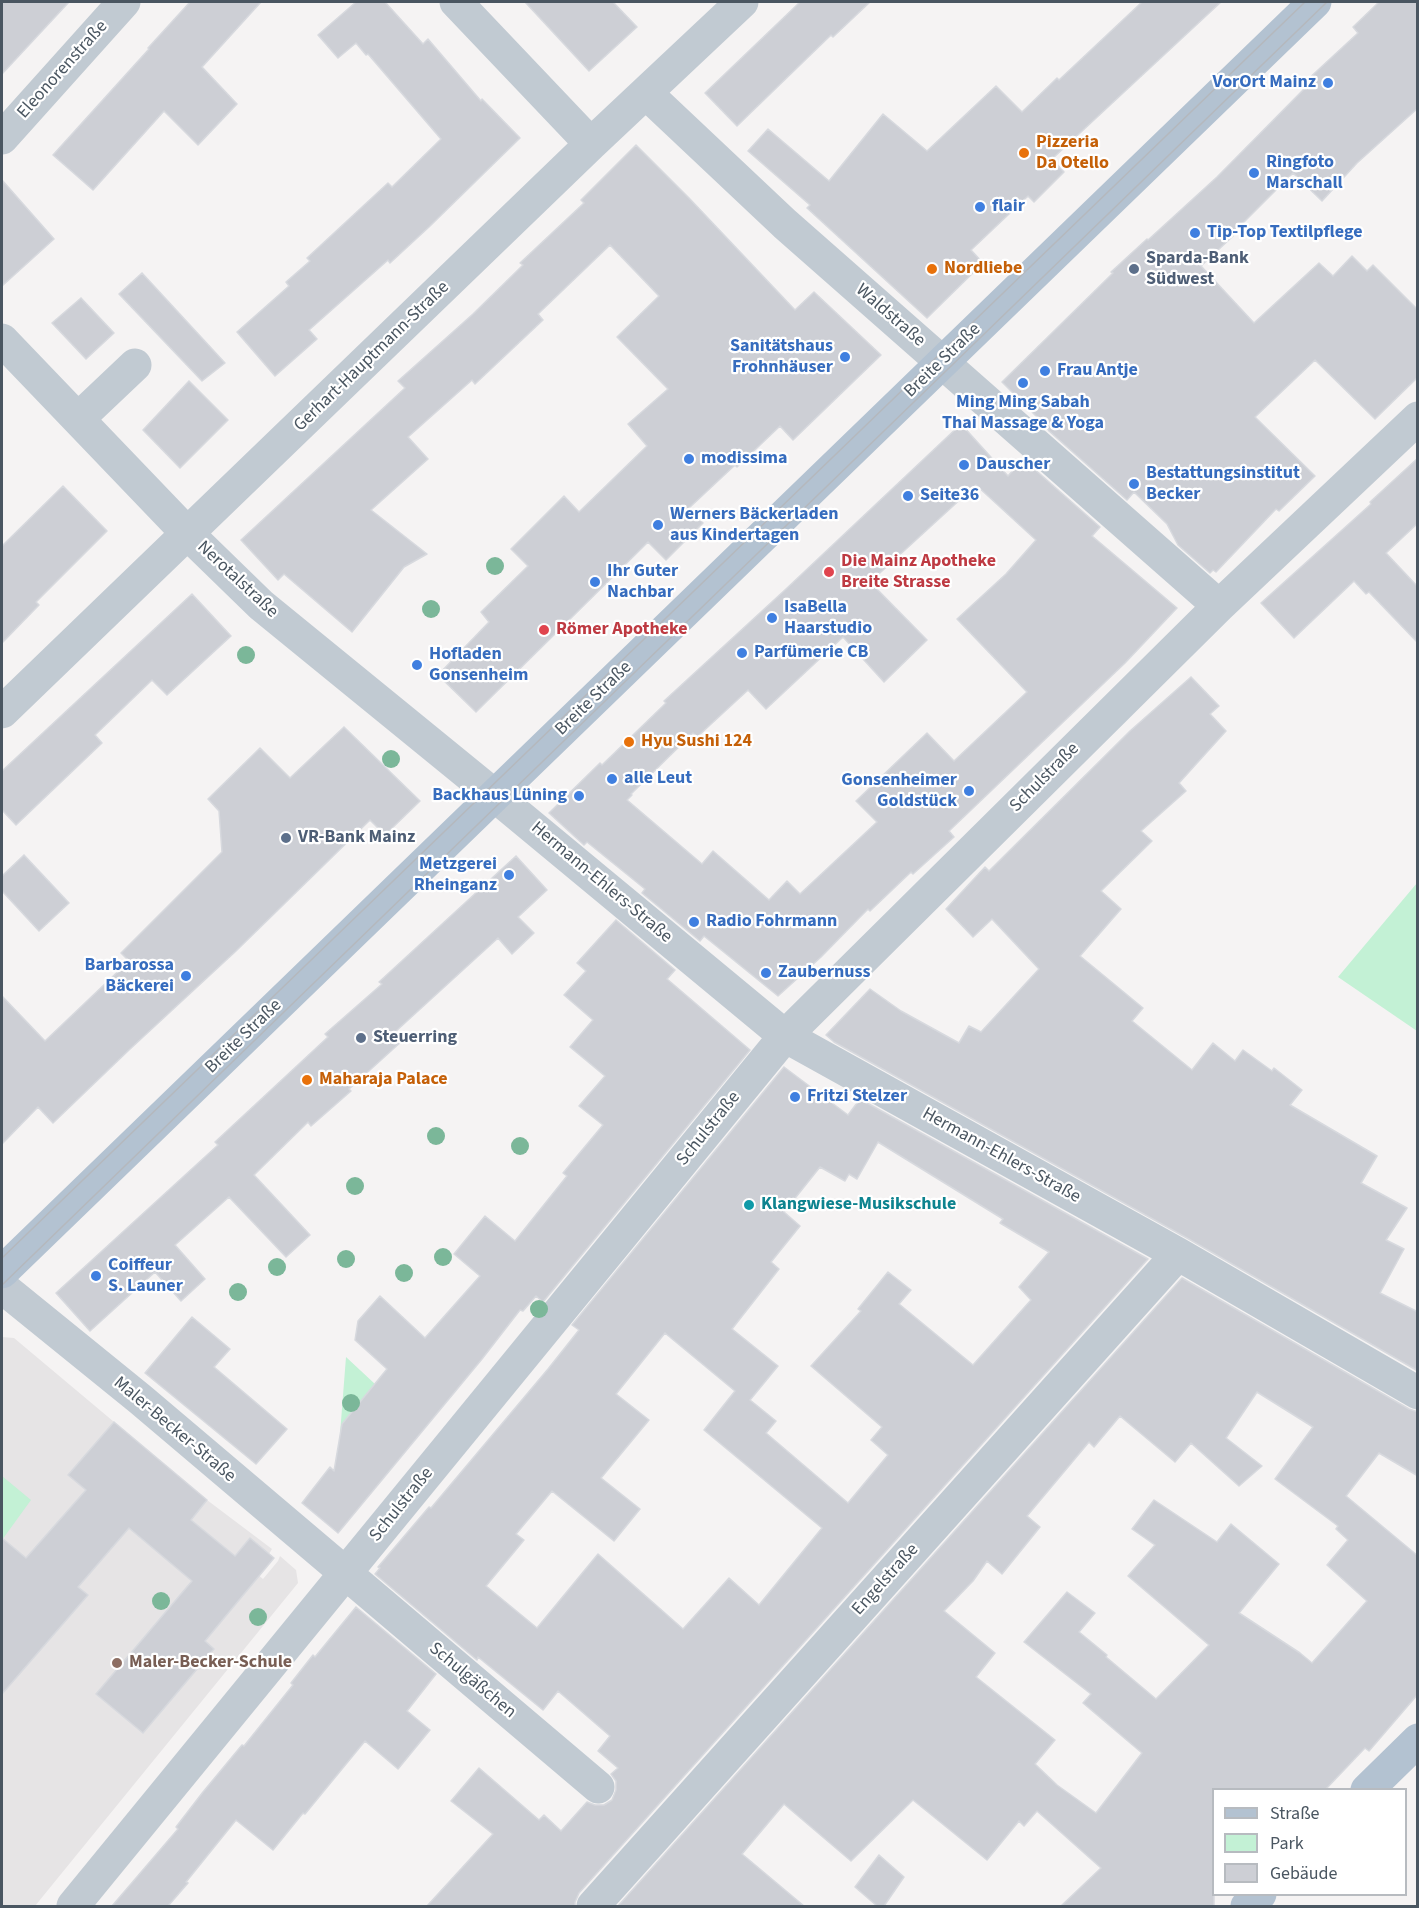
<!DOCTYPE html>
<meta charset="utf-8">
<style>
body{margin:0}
#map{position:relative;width:1419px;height:1908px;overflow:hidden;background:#f5f3f3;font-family:"Source Sans 3",sans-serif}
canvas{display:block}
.frame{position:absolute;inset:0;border:3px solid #4a5661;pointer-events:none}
.legend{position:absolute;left:1212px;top:1788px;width:195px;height:108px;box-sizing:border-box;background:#fff;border:2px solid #b7bbc0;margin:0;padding:8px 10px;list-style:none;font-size:18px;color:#4a5661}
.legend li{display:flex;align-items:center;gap:12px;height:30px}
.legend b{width:30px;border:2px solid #b7bbc0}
</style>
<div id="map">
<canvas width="1419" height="1908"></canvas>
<div class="frame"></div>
<ul class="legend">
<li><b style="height:8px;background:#b3c2d1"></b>Straße</li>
<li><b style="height:16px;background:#c3f1d5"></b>Park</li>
<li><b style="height:16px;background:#cdcfd5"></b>Gebäude</li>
</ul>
</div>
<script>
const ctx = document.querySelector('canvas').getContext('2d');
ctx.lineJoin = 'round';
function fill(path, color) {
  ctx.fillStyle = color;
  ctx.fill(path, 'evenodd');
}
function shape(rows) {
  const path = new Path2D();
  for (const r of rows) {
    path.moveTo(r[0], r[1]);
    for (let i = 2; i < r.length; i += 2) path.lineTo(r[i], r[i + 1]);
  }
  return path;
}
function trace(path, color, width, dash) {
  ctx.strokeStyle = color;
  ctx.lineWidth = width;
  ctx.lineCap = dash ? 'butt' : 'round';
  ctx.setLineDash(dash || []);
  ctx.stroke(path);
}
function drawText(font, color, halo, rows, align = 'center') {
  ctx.font = font + ' "Source Sans 3",sans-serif';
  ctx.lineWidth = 4.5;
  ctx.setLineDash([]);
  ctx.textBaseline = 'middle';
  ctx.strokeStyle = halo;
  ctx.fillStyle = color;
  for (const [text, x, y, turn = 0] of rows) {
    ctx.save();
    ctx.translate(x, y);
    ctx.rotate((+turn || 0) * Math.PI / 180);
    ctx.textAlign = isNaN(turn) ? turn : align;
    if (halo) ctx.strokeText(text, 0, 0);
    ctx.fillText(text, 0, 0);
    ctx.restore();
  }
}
fill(shape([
 [2,1337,14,1338,207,1500,272,1549,269,1554,250,1538,235,1555,263,1579,278,1561,280,1556,296,1570,298,1583,35,1906,2,1906]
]), '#e6e4e5');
fill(shape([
 [1417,883,1417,1031,1338,977],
 [346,1357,375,1384,363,1398,378,1410,399,1459,388,1473,340,1434],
 [2,1476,31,1500,2,1540]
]), '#c3f1d5');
const building = shape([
 [2,2,69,2,2,74,2,2],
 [190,2,261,2,202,67,237,104,198,145,164,111,93,190,53,155,149,49,148,48,190,2],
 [356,2,385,2,423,44,428,39,481,101,482,99,520,138,429,227,390,263,388,260,309,330,317,339,275,376,237,332,289,286,286,282,310,261,307,258,388,183,392,187,441,139,368,54,366,55,356,43,338,58,318,35,356,2],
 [525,2,613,2,637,27,589,71,525,2],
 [800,2,870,2,833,37,831,35,737,126,705,93,800,2],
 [1142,2,1221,2,1052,159,1064,172,1034,202,1028,196,971,250,983,263,927,318,807,208,810,205,748,151,768,129,829,181,883,114,927,151,996,86,1022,112,1057,78,1059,80,1142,2],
 [1379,2,1418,2,1418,108,1357,163,1322,201,1293,173,1232,234,1233,236,1201,266,1254,323,1319,263,1333,276,1352,256,1367,271,1373,265,1418,310,1418,377,1375,419,1315,360,1255,417,1315,476,1279,511,1276,509,1216,572,1213,570,1210,573,1178,545,1167,524,1134,492,1127,500,1049,431,1046,426,1002,382,1113,273,1111,272,1147,239,1148,240,1217,177,1308,85,1305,82,1358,33,1353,27,1379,2],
 [636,145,689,198,795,310,814,292,881,355,793,440,780,426,737,467,735,465,689,508,703,523,666,560,648,542,476,712,438,675,489,622,481,612,528,566,511,549,564,496,579,512,647,446,628,424,668,389,617,337,659,296,610,245,538,314,543,320,475,384,472,380,408,437,428,459,371,510,427,554,404,567,352,632,284,574,278,580,241,540,405,388,398,381,473,314,523,265,520,263,584,203,581,200,636,145],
 [2,180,54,239,2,286,2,180],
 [142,273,225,363,202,381,119,294,142,273],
 [81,298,114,333,86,359,52,323,81,298],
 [189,381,228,420,180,468,143,430,189,381],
 [961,424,1008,476,1023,459,1100,527,1092,536,1177,608,1125,663,949,831,954,837,913,874,911,872,870,911,868,909,821,957,778,996,704,936,700,941,642,893,645,889,587,842,584,845,549,813,600,763,602,765,666,703,664,701,786,589,961,424],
 [976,485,1036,540,1006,574,957,619,1027,692,954,761,927,733,856,801,877,822,800,894,787,881,769,900,713,851,702,864,627,800,632,795,631,794,693,733,697,737,748,690,766,709,843,637,884,682,927,640,870,582,976,485],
 [1418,458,1418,523,1386,553,1418,587,1418,643,1369,592,1366,594,1354,581,1294,638,1261,603,1371,504,1370,502,1418,458],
 [63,486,107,531,36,602,39,605,2,643,2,546,63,486],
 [192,594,231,636,167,695,152,680,95,735,102,743,16,825,2,810,2,771,192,594],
 [1191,677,1219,706,1210,714,1226,731,1179,783,1186,791,1141,831,1152,841,1101,891,1121,909,1080,956,1143,1008,1132,1021,1192,1070,1213,1043,1235,1061,1243,1050,1272,1071,1274,1068,1302,1090,1290,1105,1377,1156,1361,1183,1407,1208,1386,1240,1404,1249,1380,1293,1418,1312,1418,1371,1187,1238,834,1042,826,1035,870,989,901,1011,959,1043,969,1026,981,1032,1039,969,992,919,973,937,946,909,985,867,989,871,1130,731,1191,677],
 [344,727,420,801,385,835,370,820,236,951,129,1050,53,1123,38,1107,2,1144,2,996,45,1041,129,961,121,953,222,852,219,811,208,799,260,748,290,778,344,727],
 [24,855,69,903,39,931,2,891,2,876,24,855],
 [516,856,547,890,518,917,534,933,512,954,498,938,395,1032,402,1041,349,1089,351,1091,311,1126,308,1122,254,1175,310,1235,286,1257,229,1197,175,1245,205,1279,181,1301,155,1272,90,1331,56,1293,218,1145,215,1142,328,1037,325,1034,382,984,379,982,516,856],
 [616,920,675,970,667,979,750,1050,543,1302,536,1296,523,1311,520,1310,482,1359,338,1533,302,1503,330,1467,334,1471,342,1424,387,1369,355,1340,358,1321,380,1296,425,1338,480,1276,454,1254,485,1216,515,1241,567,1176,563,1173,603,1125,579,1106,605,1076,570,1047,593,1020,564,995,586,971,577,963,616,920],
 [784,1067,848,1115,860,1099,1148,1259,579,1893,575,1902,575,1906,427,1906,493,1834,451,1801,479,1768,539,1820,544,1815,561,1831,587,1802,595,1805,604,1805,612,1800,616,1790,616,1781,611,1774,618,1768,598,1751,610,1736,558,1691,543,1710,478,1657,477,1660,375,1574,380,1568,378,1567,429,1507,431,1508,548,1369,579,1330,572,1325,784,1067],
 [878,1142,1003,1219,1000,1223,1049,1252,1019,1287,1031,1300,973,1365,899,1304,911,1290,888,1272,858,1309,861,1311,811,1366,882,1427,871,1440,888,1455,848,1503,766,1433,776,1421,750,1400,778,1366,732,1329,779,1269,771,1262,800,1226,784,1212,820,1167,845,1181,849,1174,857,1179,878,1142],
 [665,1333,735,1391,704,1430,822,1528,759,1605,729,1578,683,1629,598,1554,537,1628,486,1586,524,1540,516,1534,552,1491,614,1541,640,1509,601,1478,649,1420,616,1394,665,1333],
 [1182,1278,1409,1409,1418,1412,1418,1476,1379,1453,1346,1496,1418,1556,1418,1694,1369,1751,1365,1748,1325,1790,1214,1790,1214,1906,1061,1906,1101,1868,1037,1811,1024,1826,1019,1821,987,1860,913,1800,851,1861,784,1804,742,1854,804,1906,618,1906,1182,1278],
 [1257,1392,1313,1427,1275,1479,1338,1526,1336,1529,1348,1540,1327,1565,1367,1601,1312,1663,1300,1653,1239,1613,1279,1564,1231,1524,1217,1542,1154,1500,1132,1529,1155,1545,1128,1576,1209,1645,1156,1699,1106,1657,1107,1655,1079,1632,1095,1613,1067,1592,1024,1642,1091,1694,1083,1703,1142,1753,1096,1813,1057,1785,1035,1764,1055,1740,976,1677,995,1653,944,1611,973,1581,987,1561,1002,1574,1040,1527,1027,1516,1089,1442,1094,1447,1120,1416,1175,1462,1191,1443,1239,1486,1262,1466,1226,1438,1257,1392],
 [192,1317,230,1349,214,1367,287,1429,256,1464,145,1373,192,1317],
 [114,1422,207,1500,191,1520,235,1556,250,1538,274,1558,205,1641,214,1649,143,1733,96,1694,192,1581,129,1528,78,1587,88,1595,2,1694,2,1538,26,1558,86,1490,68,1475,114,1422],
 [356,1607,436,1674,407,1711,430,1730,398,1769,365,1741,305,1814,303,1813,273,1850,236,1820,186,1882,188,1883,168,1906,112,1906,178,1829,176,1827,203,1792,242,1745,244,1746,293,1685,291,1683,313,1655,315,1657,356,1607],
 [879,1855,904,1877,884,1906,877,1906,855,1887,879,1855]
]);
fill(building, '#cdcfd5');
trace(building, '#d7d9de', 1.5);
trace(shape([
 [456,2,591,144],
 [646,93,785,224,1219,606],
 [2,138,124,2],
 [2,340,188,534,261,605,494,795,785,1036,1178,1254,1418,1393],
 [78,419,135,365],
 [2,712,591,144,742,2],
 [2,1287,140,1399,598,1787],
 [73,1906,785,1036,1219,606,1418,418],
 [593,1906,1178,1254]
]), '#c1cad2', 33);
trace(shape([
 [2,1272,1315,2],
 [1367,1790,1418,1740],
 [1247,1906,1260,1894]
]), '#b3c2d1', 33);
trace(shape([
 [2,1258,1305,2],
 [2,1285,1327,2]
]), '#b5b8bd', 1.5);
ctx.fillStyle = '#7bb799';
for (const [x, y] of [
 [495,566],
 [431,609],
 [246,655],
 [391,759],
 [436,1136],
 [520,1146],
 [355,1186],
 [443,1257],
 [346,1259],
 [277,1267],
 [404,1273],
 [238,1292],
 [539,1309],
 [351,1403],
 [161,1601],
 [258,1617]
]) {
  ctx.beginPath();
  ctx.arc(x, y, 9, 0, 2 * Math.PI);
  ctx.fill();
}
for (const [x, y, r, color] of [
 [1328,83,6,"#3f7fe0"],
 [1024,153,6,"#e8710a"],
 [1254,173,6,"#3f7fe0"],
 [980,207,6,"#3f7fe0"],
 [1195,233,6,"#3f7fe0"],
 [932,269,6,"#e8710a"],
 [1134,269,6,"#5c6f8a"],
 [845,357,6,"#3f7fe0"],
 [1045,371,6,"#3f7fe0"],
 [1023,383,6,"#3f7fe0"],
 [689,459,6,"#3f7fe0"],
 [964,465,6,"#3f7fe0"],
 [1134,484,6,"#3f7fe0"],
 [908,496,6,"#3f7fe0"],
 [658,525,6,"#3f7fe0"],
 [829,572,6,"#e0444e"],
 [595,582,6,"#3f7fe0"],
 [772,618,6,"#3f7fe0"],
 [544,630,6,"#e0444e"],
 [742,653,6,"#3f7fe0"],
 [417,665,6,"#3f7fe0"],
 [629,742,6,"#e8710a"],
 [612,779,6,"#3f7fe0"],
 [969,791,6,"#3f7fe0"],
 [579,796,6,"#3f7fe0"],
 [286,838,6,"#5c6f8a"],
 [509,875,6,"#3f7fe0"],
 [694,922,6,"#3f7fe0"],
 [766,973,6,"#3f7fe0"],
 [186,976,6,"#3f7fe0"],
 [361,1038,6,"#5c6f8a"],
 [307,1080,6,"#e8710a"],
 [795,1097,6,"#3f7fe0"],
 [749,1205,6,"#0f9aa8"],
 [96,1276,6,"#3f7fe0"],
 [117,1663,6,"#8d6e63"]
]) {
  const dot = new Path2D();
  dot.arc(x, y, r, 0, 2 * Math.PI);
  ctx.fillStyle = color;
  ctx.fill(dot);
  trace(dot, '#fff', 2);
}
drawText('18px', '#4a5661', '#fff', [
 ["Eleonorenstraße",63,70,-48],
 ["Waldstraße",890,316,41],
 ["Gerhart-Hauptmann-Straße",372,357,-44],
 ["Breite Straße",943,361,-44],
 ["Nerotalstraße",237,580,43],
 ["Breite Straße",594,699,-44],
 ["Schulstraße",1045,778,-45],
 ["Hermann-Ehlers-Straße",601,883,40],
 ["Breite Straße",244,1037,-44],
 ["Schulstraße",709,1129,-51],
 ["Hermann-Ehlers-Straße",1001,1156,29],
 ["Maler-Becker-Straße",174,1430,40],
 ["Schulstraße",402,1505,-51],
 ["Engelstraße",886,1580,-48],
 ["Schulgäßchen",472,1681,40]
]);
drawText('bold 18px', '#366cbe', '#fff', [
 ["VorOrt Mainz",1316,83,"right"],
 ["Ringfoto",1266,163],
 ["Marschall",1266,184],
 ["flair",992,207],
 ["Tip-Top Textilpflege",1207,233],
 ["Sanitätshaus",833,347,"right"],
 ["Frohnhäuser",833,368,"right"],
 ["Frau Antje",1057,371],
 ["Ming Ming Sabah",1023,403,"center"],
 ["Thai Massage & Yoga",1023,424,"center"],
 ["modissima",701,459],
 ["Dauscher",976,465],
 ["Bestattungsinstitut",1146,474],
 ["Becker",1146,495],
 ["Seite36",920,496],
 ["Werners Bäckerladen",670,515],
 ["aus Kindertagen",670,536],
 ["Ihr Guter",607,572],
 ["Nachbar",607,593],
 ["IsaBella",784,608],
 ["Haarstudio",784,629],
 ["Parfümerie CB",754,653],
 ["Hofladen",429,655],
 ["Gonsenheim",429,676],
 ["alle Leut",624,779],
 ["Gonsenheimer",957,781,"right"],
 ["Goldstück",957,802,"right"],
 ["Backhaus Lüning",567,796,"right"],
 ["Metzgerei",497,865,"right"],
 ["Rheinganz",497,886,"right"],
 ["Radio Fohrmann",706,922],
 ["Barbarossa",174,966,"right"],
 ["Bäckerei",174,987,"right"],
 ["Zaubernuss",778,973],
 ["Fritzi Stelzer",807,1097],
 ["Coiffeur",108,1266],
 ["S. Launer",108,1287]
], 'left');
drawText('bold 18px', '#c56008', '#fff', [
 ["Pizzeria",1036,143],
 ["Da Otello",1036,164],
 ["Nordliebe",944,269],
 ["Hyu Sushi 124",641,742],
 ["Maharaja Palace",319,1080]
], 'left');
drawText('bold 18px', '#4e5e75', '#fff', [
 ["Sparda-Bank",1146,259],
 ["Südwest",1146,280],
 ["VR-Bank Mainz",298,838],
 ["Steuerring",373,1038]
], 'left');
drawText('bold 18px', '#be3a42', '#fff', [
 ["Die Mainz Apotheke",841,562],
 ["Breite Strasse",841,583],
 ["Römer Apotheke",556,630]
], 'left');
drawText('bold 18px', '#0d838f', '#fff', [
 ["Klangwiese-Musikschule",761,1205]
], 'left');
drawText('bold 18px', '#785e54', '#fff', [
 ["Maler-Becker-Schule",129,1663]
], 'left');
</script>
